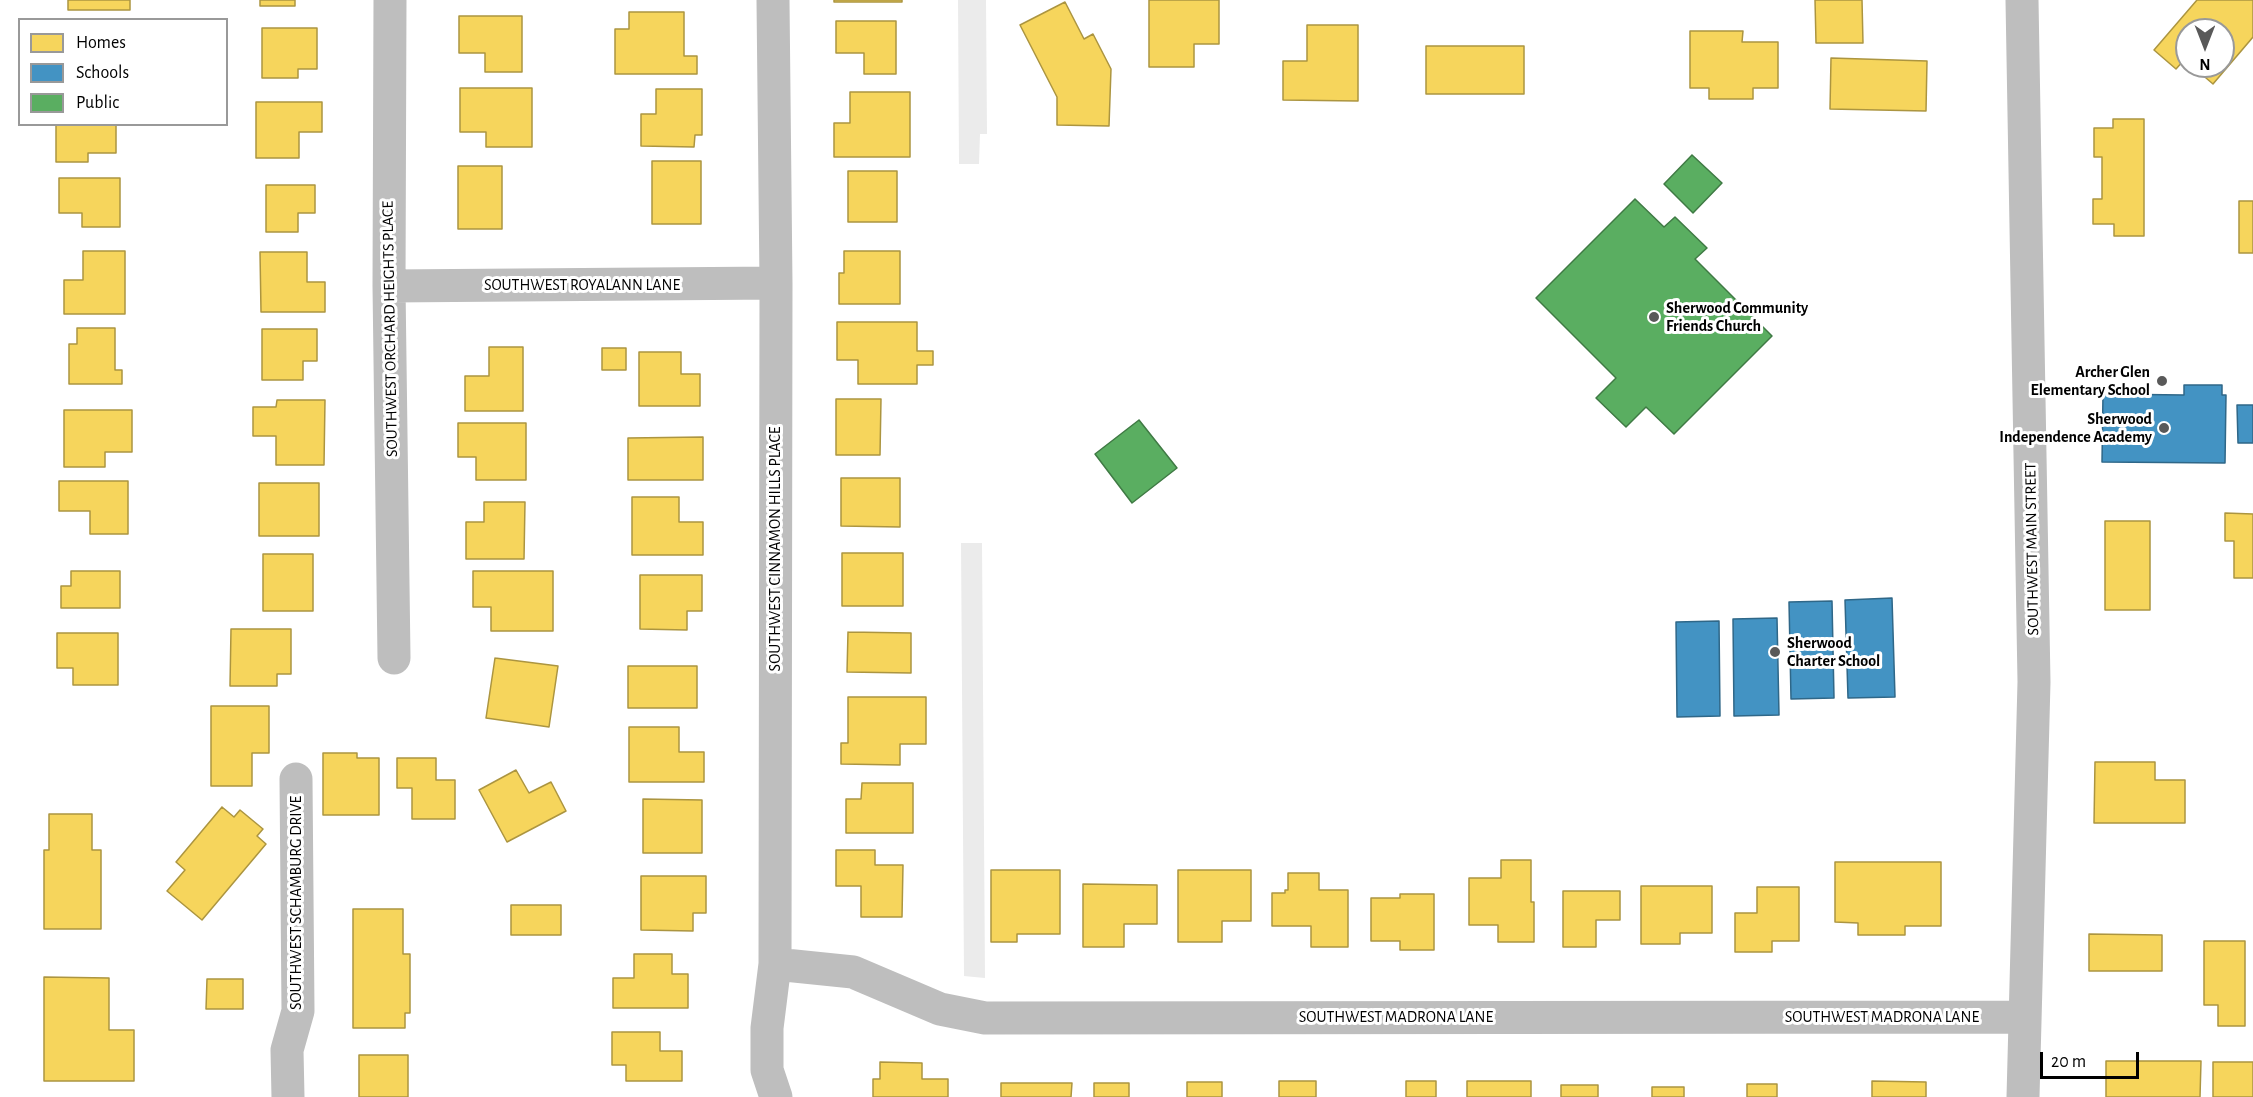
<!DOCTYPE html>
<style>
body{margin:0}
#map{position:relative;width:2253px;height:1097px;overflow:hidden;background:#fff;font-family:"Alegreya Sans",sans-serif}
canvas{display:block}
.legend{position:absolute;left:18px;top:18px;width:210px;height:108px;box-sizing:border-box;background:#fff;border:2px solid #999;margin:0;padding:8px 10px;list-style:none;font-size:18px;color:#000}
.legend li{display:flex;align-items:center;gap:12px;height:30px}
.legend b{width:30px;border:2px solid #999}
.north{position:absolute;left:2175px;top:18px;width:60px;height:60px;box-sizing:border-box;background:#fff;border:2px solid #999;border-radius:50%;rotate:180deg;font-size:16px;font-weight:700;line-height:24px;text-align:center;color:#000}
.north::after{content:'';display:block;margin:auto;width:21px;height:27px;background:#595959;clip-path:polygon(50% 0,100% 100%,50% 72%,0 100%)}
.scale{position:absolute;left:2040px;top:1052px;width:99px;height:27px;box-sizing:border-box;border:3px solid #000;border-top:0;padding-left:8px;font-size:18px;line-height:21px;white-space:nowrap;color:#000;-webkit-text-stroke:4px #fff;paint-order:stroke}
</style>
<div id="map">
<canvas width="2253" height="1097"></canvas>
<ul class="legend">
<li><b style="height:16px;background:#f6d55c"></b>Homes</li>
<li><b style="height:16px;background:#4393c3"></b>Schools</li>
<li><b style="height:16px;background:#5aae61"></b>Public</li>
</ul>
<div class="north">N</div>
<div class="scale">20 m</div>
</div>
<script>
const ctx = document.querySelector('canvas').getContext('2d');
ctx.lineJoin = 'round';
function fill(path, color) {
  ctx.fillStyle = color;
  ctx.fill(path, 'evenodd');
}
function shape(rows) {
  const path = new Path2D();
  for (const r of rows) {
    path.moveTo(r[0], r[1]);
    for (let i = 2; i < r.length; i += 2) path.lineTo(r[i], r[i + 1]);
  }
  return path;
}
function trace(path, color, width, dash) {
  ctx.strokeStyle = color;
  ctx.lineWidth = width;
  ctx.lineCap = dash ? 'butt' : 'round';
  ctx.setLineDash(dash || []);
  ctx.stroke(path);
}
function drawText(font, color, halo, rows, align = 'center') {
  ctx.font = font + ' "Alegreya Sans",sans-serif';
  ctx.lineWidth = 6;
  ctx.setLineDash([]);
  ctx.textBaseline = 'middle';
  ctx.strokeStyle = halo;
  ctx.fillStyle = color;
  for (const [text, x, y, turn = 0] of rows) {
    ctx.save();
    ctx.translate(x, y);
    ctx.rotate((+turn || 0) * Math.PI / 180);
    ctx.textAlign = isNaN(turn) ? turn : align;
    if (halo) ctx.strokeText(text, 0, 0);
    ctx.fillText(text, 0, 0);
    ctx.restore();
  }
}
fill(shape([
 [958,0,986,0,987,134,980,134,979,164,959,164],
 [961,543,982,543,985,978,964,976]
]), '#ebebeb');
const homes = shape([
 [68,0,130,0,130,10,68,10,68,0],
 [260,0,295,0,295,6,260,6,260,0],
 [834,0,902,0,902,2,834,2,834,0],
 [1149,0,1219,0,1219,44,1194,44,1194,67,1149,67,1149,0],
 [1815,0,1862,0,1863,43,1816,43,1815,0],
 [2197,0,2253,0,2253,37,2213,84,2192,66,2223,66,2223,30,2187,30,2187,62,2184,60,2176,69,2154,50,2197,0],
 [1065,2,1084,39,1093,34,1111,69,1109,126,1057,125,1057,97,1020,25,1065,2],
 [629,12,684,12,684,56,697,56,697,74,615,74,615,29,629,29,629,12],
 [459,16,522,16,522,72,485,72,485,53,459,53,459,16],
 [836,21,896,21,896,74,864,74,864,53,836,53,836,21],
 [1307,25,1358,25,1358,101,1283,100,1283,61,1307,61,1307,25],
 [262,28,317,28,317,69,298,69,298,78,262,78,262,28],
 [1690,31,1743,31,1742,42,1778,42,1778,88,1753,88,1753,99,1709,99,1709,88,1690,88,1690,31],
 [1426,46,1524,46,1524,94,1426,94,1426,46],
 [1831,58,1927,61,1926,111,1830,109,1831,58],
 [460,88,532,88,532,147,486,147,486,132,460,132,460,88],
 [656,89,702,89,702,135,695,135,694,147,641,146,641,114,656,114,656,89],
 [850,92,910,92,910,157,834,157,834,123,850,123,850,92],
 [256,102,322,102,322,132,299,132,299,158,256,158,256,102],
 [2113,119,2144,119,2144,236,2114,236,2114,224,2093,224,2093,199,2102,199,2102,157,2094,157,2094,128,2113,128,2113,119],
 [56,124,116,124,116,153,88,153,88,162,56,162,56,124],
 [652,161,701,161,701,224,652,224,652,161],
 [458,166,502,166,502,229,458,229,458,166],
 [848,171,897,171,897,222,848,222,848,171],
 [59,178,120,178,120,227,82,227,82,213,59,213,59,178],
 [266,185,315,185,315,213,298,213,298,232,266,232,266,185],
 [2239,201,2253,201,2253,253,2239,253,2239,201],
 [83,251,125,251,125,314,64,314,64,280,83,280,83,251],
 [844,251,900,251,900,304,839,304,839,273,844,273,844,251],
 [260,252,307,252,307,282,325,282,325,312,261,312,260,252],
 [837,322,917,322,917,351,933,351,933,365,917,365,917,384,858,384,858,360,837,360,837,322],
 [77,328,115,328,115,370,122,370,122,384,69,384,69,344,77,344,77,328],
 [262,329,317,329,317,361,303,361,303,380,262,380,262,329],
 [489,347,523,347,523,411,465,411,465,376,489,376,489,347],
 [602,348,626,348,626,370,602,370,602,348],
 [639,352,681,352,681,374,700,374,700,406,639,406,639,352],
 [836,399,881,399,880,455,836,455,836,399],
 [277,400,325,400,324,465,276,465,276,436,253,436,253,407,276,407,277,400],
 [64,410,132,410,132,452,105,452,105,467,64,467,64,410],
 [458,423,526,423,526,480,476,480,476,457,458,457,458,423],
 [703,437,703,480,628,480,628,438,703,437],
 [841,478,900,478,900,527,841,526,841,478],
 [59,481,128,481,128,534,90,534,90,511,59,511,59,481],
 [259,483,319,483,319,536,259,536,259,483],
 [632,497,679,497,679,522,703,522,703,555,632,555,632,497],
 [484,502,525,502,524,559,466,559,466,522,484,522,484,502],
 [2225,513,2253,514,2253,578,2234,578,2234,541,2225,541,2225,513],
 [2105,521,2150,521,2150,610,2105,610,2105,521],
 [842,553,903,553,903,606,842,606,842,553],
 [263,554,313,554,313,611,263,611,263,554],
 [71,571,120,571,120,608,61,608,61,586,71,586,71,571],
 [473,571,553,571,553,631,491,631,491,607,473,607,473,571],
 [640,575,702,575,702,611,687,611,687,630,640,629,640,575],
 [231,629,291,629,291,674,277,674,277,686,230,686,231,629],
 [848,632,911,633,911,673,847,672,848,632],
 [57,633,118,633,118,685,73,685,73,668,57,668,57,633],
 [495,658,558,666,549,727,486,718,495,658],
 [628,666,697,666,697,708,628,708,628,666],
 [848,697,926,697,926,744,900,744,900,765,841,764,841,743,848,743,848,697],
 [211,706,269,706,269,753,252,753,252,786,211,786,211,706],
 [629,727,679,727,679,752,704,752,704,782,629,782,629,727],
 [323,753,357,753,357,758,379,758,379,815,323,815,323,753],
 [397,758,436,758,436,780,455,780,455,819,412,819,412,788,397,788,397,758],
 [2095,762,2155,762,2155,780,2185,780,2185,823,2094,823,2095,762],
 [516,770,529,793,551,782,566,811,507,842,479,790,516,770],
 [862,783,913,783,913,833,846,833,846,799,861,799,862,783],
 [643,799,702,800,702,853,643,853,643,799],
 [222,807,234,817,240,810,263,829,257,836,266,844,202,920,167,891,185,870,176,862,222,807],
 [49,814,92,814,92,850,101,850,101,929,44,929,44,850,49,850,49,814],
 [836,850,875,850,875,865,903,865,902,917,861,917,861,886,836,886,836,850],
 [1501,860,1531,860,1531,902,1534,902,1534,942,1498,942,1498,925,1469,925,1469,878,1501,878,1501,860],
 [1835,862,1941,862,1941,926,1905,926,1905,935,1858,935,1858,923,1835,922,1835,862],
 [991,870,1060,870,1060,934,1017,934,1017,942,991,942,991,870],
 [1178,870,1251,870,1251,921,1222,921,1222,942,1178,942,1178,870],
 [1288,873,1319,873,1319,890,1348,890,1348,947,1311,947,1311,926,1272,926,1272,893,1285,893,1285,890,1288,890,1288,873],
 [641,876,706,876,706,913,693,913,693,931,641,930,641,876],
 [1083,884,1157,885,1157,924,1124,924,1124,947,1083,947,1083,884],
 [1641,886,1712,886,1712,933,1680,933,1680,944,1641,944,1641,886],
 [1757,887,1799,887,1799,941,1772,941,1772,952,1735,952,1735,913,1757,913,1757,887],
 [1563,891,1620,891,1620,920,1596,920,1596,947,1563,947,1563,891],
 [1400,894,1434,894,1434,950,1400,950,1400,941,1371,941,1371,898,1400,898,1400,894],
 [511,905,561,905,561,935,511,935,511,905],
 [353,909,403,909,403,954,410,954,410,1013,405,1013,405,1028,353,1028,353,909],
 [2089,934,2162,935,2162,971,2089,971,2089,934],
 [2204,941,2245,941,2245,1026,2218,1026,2218,1005,2204,1005,2204,941],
 [634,954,672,954,672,974,688,974,688,1008,613,1008,613,978,634,978,634,954],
 [44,977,109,978,109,1030,134,1030,134,1081,44,1081,44,977],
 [207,979,243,979,243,1009,206,1009,207,979],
 [612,1032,660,1032,660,1051,682,1051,682,1081,626,1081,626,1065,612,1065,612,1032],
 [359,1055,408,1055,408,1097,359,1097,359,1055],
 [2106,1061,2201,1061,2200,1097,2106,1097,2106,1061],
 [880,1062,922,1063,922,1079,948,1079,948,1097,873,1097,873,1079,880,1079,880,1062],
 [2213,1062,2253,1062,2253,1097,2213,1097,2213,1062],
 [1279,1081,1316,1081,1316,1097,1279,1097,1279,1081],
 [1406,1081,1436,1081,1436,1097,1406,1097,1406,1081],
 [1467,1081,1531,1081,1531,1097,1467,1097,1467,1081],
 [1872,1081,1926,1082,1926,1097,1872,1097,1872,1081],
 [1187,1082,1222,1082,1222,1097,1187,1097,1187,1082],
 [1001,1083,1072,1083,1071,1097,1001,1097,1001,1083],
 [1094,1083,1129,1083,1129,1097,1094,1097,1094,1083],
 [1747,1084,1777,1084,1777,1097,1747,1097,1747,1084],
 [1561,1085,1598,1085,1598,1097,1561,1097,1561,1085],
 [1652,1087,1684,1087,1684,1097,1652,1097,1652,1087]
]);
fill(homes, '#f6d55c');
trace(homes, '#ac9540', 1.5);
const schools = shape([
 [2184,385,2222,385,2222,395,2226,395,2225,463,2102,462,2103,394,2184,395,2184,385],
 [2237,405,2253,405,2253,443,2238,443,2237,405],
 [1892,598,1895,697,1848,698,1845,600,1892,598],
 [1832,601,1834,698,1791,699,1789,602,1832,601],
 [1777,618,1779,715,1734,716,1733,619,1777,618],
 [1719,621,1720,716,1677,717,1676,622,1719,621]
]);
fill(schools, '#4393c3');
trace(schools, '#2f6788', 1.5);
const public = shape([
 [1692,155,1722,183,1693,213,1664,184,1692,155],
 [1635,199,1664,227,1675,217,1707,248,1695,259,1772,336,1674,434,1646,407,1626,427,1596,398,1616,378,1536,298,1635,199],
 [1139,420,1177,468,1132,503,1095,454,1139,420]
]);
fill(public, '#5aae61');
trace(public, '#3f7a44', 1.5);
trace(shape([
 [390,0,389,286,394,658],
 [773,0,776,283,775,964,767,1028,767,1070,776,1097],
 [2022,0,2034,682,2023,1097],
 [389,286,776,283],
 [775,964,853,972,940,1009,985,1018,2025,1017],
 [288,1097,287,1050,298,1011,296,779]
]), '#bebebe', 33);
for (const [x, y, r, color] of [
 [1654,317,6,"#595959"],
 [2162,381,6,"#595959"],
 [2164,428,6,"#595959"],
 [1775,652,6,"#595959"]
]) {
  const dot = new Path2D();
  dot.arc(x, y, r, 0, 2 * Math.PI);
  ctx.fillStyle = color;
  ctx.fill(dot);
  trace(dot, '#fff', 2);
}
drawText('16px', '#000', '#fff', [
 ["SOUTHWEST ROYALANN LANE",582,285],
 ["SOUTHWEST ORCHARD HEIGHTS PLACE",390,329,-91],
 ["SOUTHWEST CINNAMON HILLS PLACE",775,549,-90],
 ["SOUTHWEST MAIN STREET",2032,549,-91],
 ["SOUTHWEST SCHAMBURG DRIVE",296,903,-90],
 ["SOUTHWEST MADRONA LANE",1396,1017],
 ["SOUTHWEST MADRONA LANE",1882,1017]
]);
drawText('bold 16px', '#000', '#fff', [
 ["Sherwood Community",1666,308],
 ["Friends Church",1666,326],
 ["Archer Glen",2150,372,"right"],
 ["Elementary School",2150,390,"right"],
 ["Sherwood",2152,419,"right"],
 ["Independence Academy",2152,437,"right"],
 ["Sherwood",1787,643],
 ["Charter School",1787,661]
], 'left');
</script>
